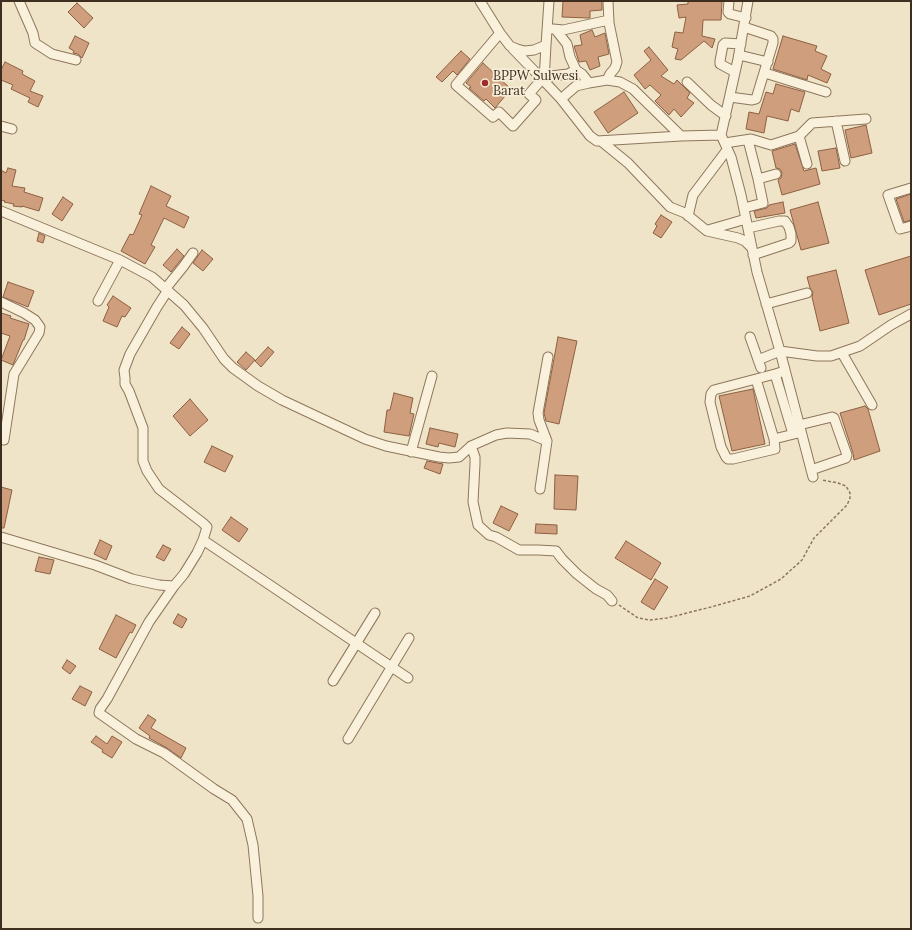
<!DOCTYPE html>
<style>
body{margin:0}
#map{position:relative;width:912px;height:930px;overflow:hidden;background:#f0e4c8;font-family:Lora,serif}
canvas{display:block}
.frame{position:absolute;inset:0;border:2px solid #3d2e20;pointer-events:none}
</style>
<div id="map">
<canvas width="912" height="930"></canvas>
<div class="frame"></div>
</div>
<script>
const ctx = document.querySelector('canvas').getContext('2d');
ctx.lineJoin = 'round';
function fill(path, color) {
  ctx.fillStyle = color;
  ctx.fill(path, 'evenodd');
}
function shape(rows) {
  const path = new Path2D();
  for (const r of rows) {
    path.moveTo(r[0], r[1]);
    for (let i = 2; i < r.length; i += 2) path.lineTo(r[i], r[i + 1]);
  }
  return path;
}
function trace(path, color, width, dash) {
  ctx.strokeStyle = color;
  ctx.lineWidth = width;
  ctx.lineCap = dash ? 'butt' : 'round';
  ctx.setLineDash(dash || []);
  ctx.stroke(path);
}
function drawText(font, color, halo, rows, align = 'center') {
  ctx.font = font + ' Lora,serif';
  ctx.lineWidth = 3.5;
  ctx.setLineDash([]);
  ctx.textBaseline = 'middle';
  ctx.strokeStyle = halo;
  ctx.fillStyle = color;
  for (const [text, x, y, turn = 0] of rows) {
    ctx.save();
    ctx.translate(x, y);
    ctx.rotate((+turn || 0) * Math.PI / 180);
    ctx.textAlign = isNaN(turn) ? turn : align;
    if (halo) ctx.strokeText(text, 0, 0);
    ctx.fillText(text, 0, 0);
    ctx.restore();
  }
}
const building = shape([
 [563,1,602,1,602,10,590,11,590,18,588,18,562,17,563,1],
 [688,1,722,1,721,20,703,20,702,36,715,39,712,48,704,41,681,60,675,59,678,49,672,47,675,32,683,33,686,17,679,18,677,5,688,4,688,1],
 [77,3,93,18,84,28,68,12,77,3],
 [592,30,595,37,605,33,609,54,598,57,600,66,590,70,586,61,579,62,574,46,582,45,580,35,592,30],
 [75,36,89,43,82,58,78,54,73,53,74,51,69,48,75,36],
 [783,36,817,46,815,51,827,56,821,69,831,74,827,83,808,75,807,80,773,69,783,36],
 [649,47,668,70,661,76,674,84,677,80,690,93,687,98,694,103,681,117,674,109,669,115,655,101,661,95,650,85,645,89,634,75,651,60,644,51,649,47],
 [461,51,470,59,457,75,453,71,442,82,436,77,461,51],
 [5,62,23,71,22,74,35,81,30,91,43,96,38,107,28,102,30,98,11,89,13,85,1,80,1,70,5,62],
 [483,63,511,89,495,108,486,99,484,101,469,88,471,87,466,83,483,63],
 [776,84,805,92,799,112,791,109,788,121,767,116,764,133,746,129,749,112,759,114,766,92,773,94,776,84],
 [624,92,638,113,608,133,594,112,624,92],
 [866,125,872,153,851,158,845,130,866,125],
 [795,144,804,171,816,168,820,184,782,195,778,180,781,178,782,173,780,169,776,168,772,151,795,144],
 [836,148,840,168,822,171,818,151,836,148],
 [8,168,16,170,12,186,25,188,24,192,43,198,39,211,22,206,22,207,13,206,14,204,4,202,5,201,1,200,1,170,6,173,8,168],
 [151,186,171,196,166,206,189,217,184,228,164,218,151,245,155,247,145,264,121,251,130,234,133,235,142,215,139,214,151,186],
 [911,194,911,220,904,222,896,199,911,194],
 [63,197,73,204,62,221,52,214,63,197],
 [783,202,785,213,756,218,754,211,767,208,769,205,783,202],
 [818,202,829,243,801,250,790,210,818,202],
 [661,215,672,222,661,238,653,233,657,226,655,224,661,215],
 [39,233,45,236,43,243,37,241,39,233],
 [177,249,184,256,171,272,163,265,177,249],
 [202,250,213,259,203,271,193,263,202,250],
 [911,256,911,304,879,315,865,270,911,256],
 [836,270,849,323,820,331,812,297,813,292,810,288,807,277,836,270],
 [8,282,34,291,28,307,3,297,8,282],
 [113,296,131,308,125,317,122,316,117,327,103,321,109,307,107,305,113,296],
 [1,313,11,316,10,318,29,324,24,340,23,340,13,365,1,360,10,336,1,333,1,313],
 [182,327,190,334,179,349,170,343,182,327],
 [558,337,577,341,559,424,546,421,544,413,558,337],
 [268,347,274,352,261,367,255,361,268,347],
 [246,352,255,360,246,370,237,362,246,352],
 [753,389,765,444,732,451,719,396,753,389],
 [394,393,413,398,410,413,414,414,409,436,384,432,387,410,390,410,394,393],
 [190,399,208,420,190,436,173,416,190,399],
 [865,406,868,409,880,451,854,460,853,453,840,413,865,406],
 [430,428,458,434,455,447,439,443,438,447,426,444,430,428],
 [212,446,233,456,225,472,204,462,212,446],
 [427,461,443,464,440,474,424,468,427,461],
 [555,475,578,476,576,510,554,509,555,475],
 [1,487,12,490,4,528,1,528,1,487],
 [501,506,518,514,509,531,493,523,501,506],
 [231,517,248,529,239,542,222,530,231,517],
 [536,524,557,525,557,534,535,533,536,524],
 [100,540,112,546,106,560,94,554,100,540],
 [626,541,661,563,651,580,615,558,626,541],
 [163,545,171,549,164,561,156,557,163,545],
 [39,557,54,560,50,574,35,571,39,557],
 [655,579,668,587,654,610,641,602,655,579],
 [178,614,187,619,182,628,173,623,178,614],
 [116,615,136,625,132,633,130,632,116,658,99,649,116,615],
 [67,660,76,666,70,674,62,668,67,660],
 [80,686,92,692,85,706,72,699,80,686],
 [148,715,156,720,151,728,186,748,181,758,167,748,149,738,150,736,139,728,148,715],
 [96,736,107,744,112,736,122,742,112,758,102,752,103,750,91,742,96,736]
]);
fill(building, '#cf9f7d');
trace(building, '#8d5f41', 1);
const minor = shape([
 [19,1,33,33,35,43,52,54,76,60],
 [480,1,500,33,510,46,517,49,525,51,534,50,546,45,549,1],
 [729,1,728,12,730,14,746,18],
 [748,1,738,59,721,135,731,157,741,195,757,272,780,351,813,477],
 [553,29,563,30,609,20],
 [500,33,456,85,493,117,499,112,513,126,536,100,529,94,542,79],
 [546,45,544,81,561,99,590,136,597,141,681,136,721,135],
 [513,49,544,81],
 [739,55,768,62],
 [576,70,582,74,589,83],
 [735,72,720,64,720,61,723,45,725,43,741,44],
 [765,73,826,92],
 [544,74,551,76,568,74,576,70,570,57,567,44,556,30],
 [607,80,610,74,615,68,617,62,609,23,608,1],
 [687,82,711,105,726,116],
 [730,97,752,100,756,99,773,43,773,39,771,36,744,27],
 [561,99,576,86,589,83,607,80,620,82,633,89,681,136],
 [836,121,845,161],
 [1,126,12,129],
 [799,136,807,164],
 [748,140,758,179],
 [601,141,628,163,670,207,685,213,707,231,738,238,745,241,751,247],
 [725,143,751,139,771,145,799,136,812,123,866,119],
 [911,188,888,195,900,229,911,226],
 [744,208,763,203,758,179,776,174],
 [1,211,120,260,152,277,184,305,203,328,224,359,233,368,258,386,282,400,365,439,386,446,439,457,449,458,459,457,471,446,496,435,507,433,530,434,547,441,539,420,538,413,548,357],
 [688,216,693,195,727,150],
 [748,228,779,221,785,221,789,227,791,234,791,241,789,243,753,255],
 [708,230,746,219],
 [166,288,183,267,193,253],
 [168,290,157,307,130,354,124,370,125,378,125,384,129,391,143,428,143,461,147,471,159,489,203,523,207,527,203,540,197,553,184,574,174,586,149,622,107,699,100,709,99,713,136,739,164,753,214,789,232,800,247,819,253,845,258,896,258,918],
 [98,301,120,260],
 [1,302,24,313,35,320,40,327,39,333,14,374,4,440],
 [766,304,807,293],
 [750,337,761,368],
 [842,353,872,405],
 [758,360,780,351,817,356,831,356,860,346,891,325,911,314],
 [775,374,793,434],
 [756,379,774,439,775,449,733,459,728,459,726,457,721,447,710,402,711,394,714,390,756,379,775,374,785,371],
 [799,425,832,417,834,418,847,455,846,458,811,470],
 [774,439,798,433],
 [471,446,475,457,475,464,473,502,478,525,489,535,496,537,519,550,538,550,556,551,562,559,577,574,596,589,607,595,612,601],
 [411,452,432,376],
 [540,489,547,441],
 [1,537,95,565,132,579,159,585,174,586],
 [203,540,408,678],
 [333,681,375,613],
 [348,739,409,638]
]);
trace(minor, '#8d765c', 11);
trace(shape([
 [619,605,638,618,650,620,667,618,711,607,750,596,781,579,802,560,814,538,847,505,850,498,850,493,846,486,838,483,822,480]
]), '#8d765c', 1.5, [3, 2]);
trace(minor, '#faf1dc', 9);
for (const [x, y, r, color] of [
 [485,83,4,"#9e2a2b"]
]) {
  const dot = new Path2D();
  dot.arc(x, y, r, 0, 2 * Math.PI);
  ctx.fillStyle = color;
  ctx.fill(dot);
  trace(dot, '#f7eed8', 1.5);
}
drawText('13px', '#3d2e20', '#f7eed8', [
 ["BPPW Sulwesi",493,76],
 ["Barat",493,91]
], 'left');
</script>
